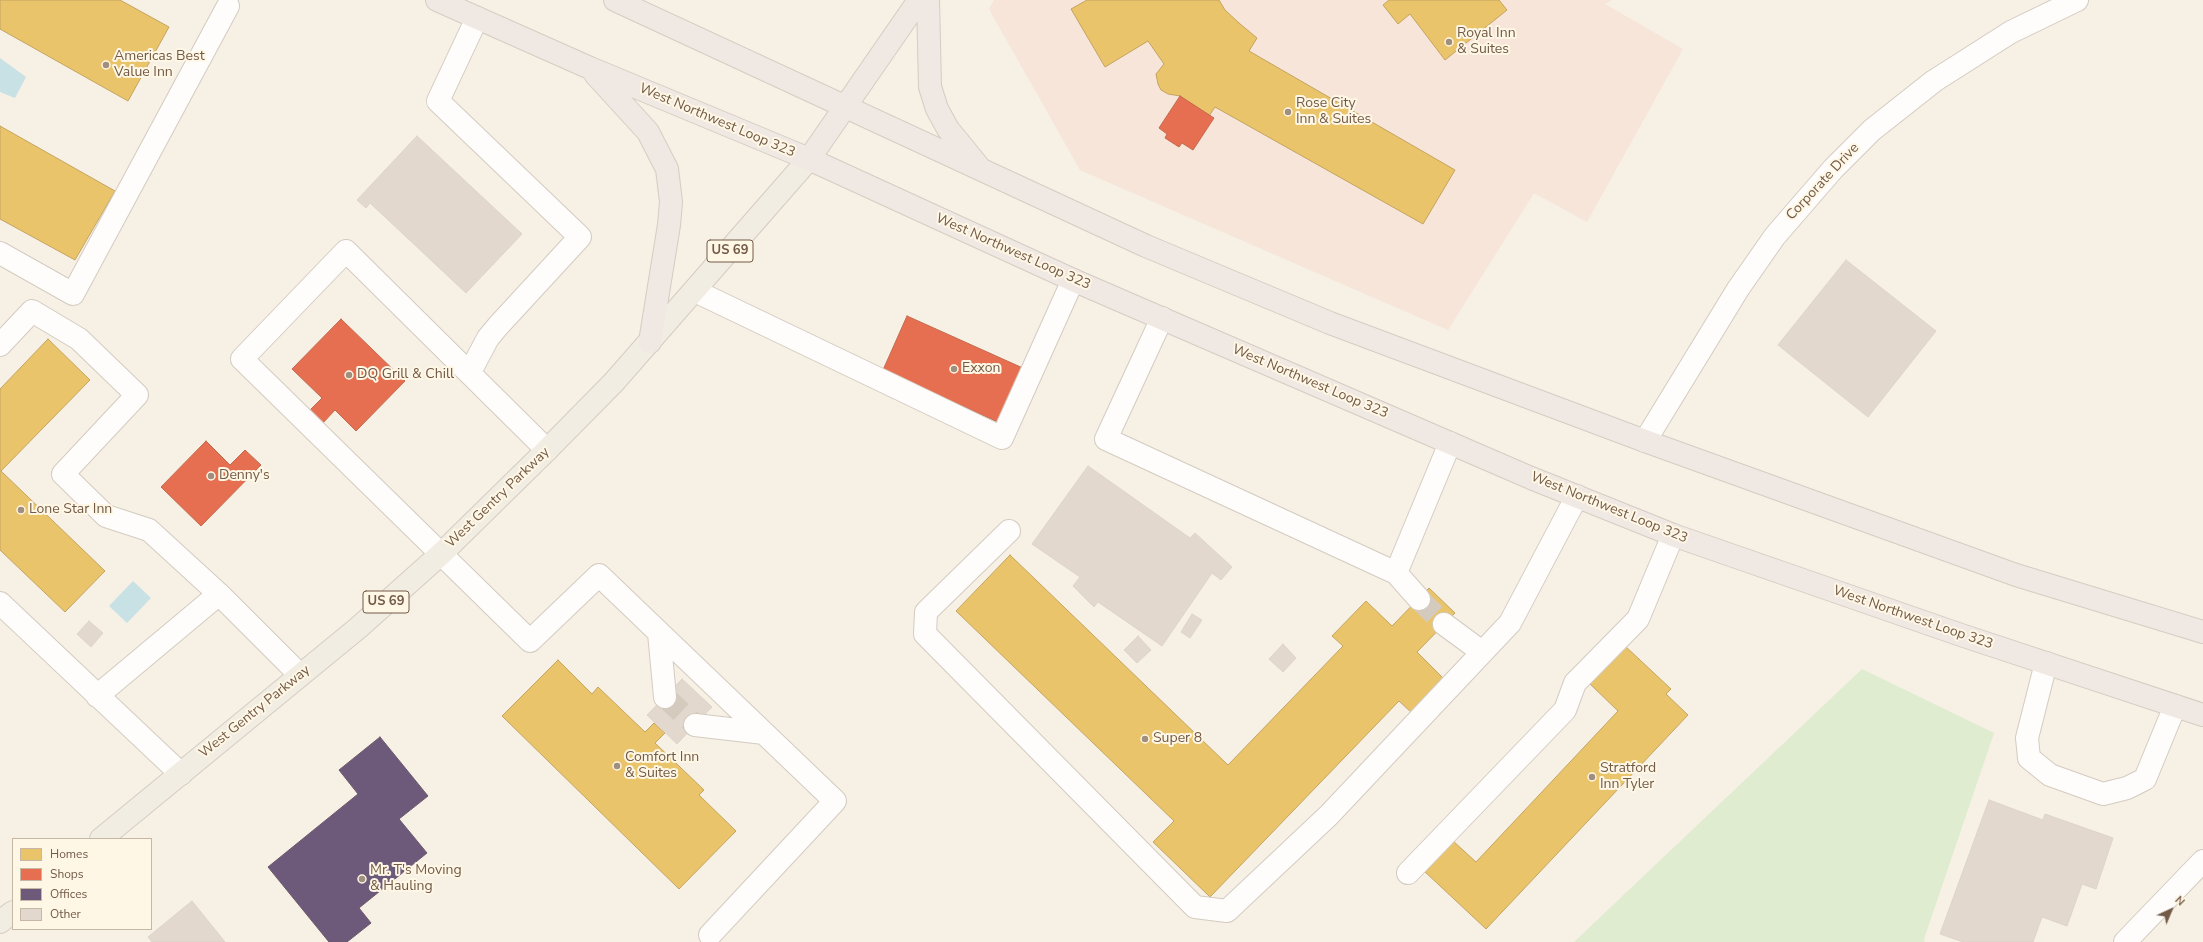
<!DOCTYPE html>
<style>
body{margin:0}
#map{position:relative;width:2203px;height:942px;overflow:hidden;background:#f6f0e5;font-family:"Nunito Sans",sans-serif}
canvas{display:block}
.legend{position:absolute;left:12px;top:838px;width:140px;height:92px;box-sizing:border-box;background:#fff7e5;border:1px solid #c7b8a6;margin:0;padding:5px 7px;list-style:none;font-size:12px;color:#725a47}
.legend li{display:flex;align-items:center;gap:8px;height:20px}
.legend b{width:20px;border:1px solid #c7b8a6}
.north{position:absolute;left:2151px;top:890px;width:40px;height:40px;-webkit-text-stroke:3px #fff7e5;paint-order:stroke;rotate:44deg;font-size:11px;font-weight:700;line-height:16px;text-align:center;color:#725a47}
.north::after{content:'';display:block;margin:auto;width:14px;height:18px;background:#725a47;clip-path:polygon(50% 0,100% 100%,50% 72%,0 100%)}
</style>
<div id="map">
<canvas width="2203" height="942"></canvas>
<ul class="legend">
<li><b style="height:11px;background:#e9c46a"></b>Homes</li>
<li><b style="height:11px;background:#e76f51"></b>Shops</li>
<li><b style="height:11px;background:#6d597a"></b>Offices</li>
<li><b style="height:11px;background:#e2d8cd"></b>Other</li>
</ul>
<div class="north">N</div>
</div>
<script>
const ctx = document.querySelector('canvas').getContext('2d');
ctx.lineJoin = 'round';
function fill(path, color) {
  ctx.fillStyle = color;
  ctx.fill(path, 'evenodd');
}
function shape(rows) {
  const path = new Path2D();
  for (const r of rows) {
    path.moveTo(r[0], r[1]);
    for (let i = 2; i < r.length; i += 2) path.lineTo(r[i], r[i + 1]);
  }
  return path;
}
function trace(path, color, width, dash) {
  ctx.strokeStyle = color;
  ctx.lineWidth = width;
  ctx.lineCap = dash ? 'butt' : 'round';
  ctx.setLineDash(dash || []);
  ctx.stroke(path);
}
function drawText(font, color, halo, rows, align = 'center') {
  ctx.font = font + ' "Nunito Sans",sans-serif';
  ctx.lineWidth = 4;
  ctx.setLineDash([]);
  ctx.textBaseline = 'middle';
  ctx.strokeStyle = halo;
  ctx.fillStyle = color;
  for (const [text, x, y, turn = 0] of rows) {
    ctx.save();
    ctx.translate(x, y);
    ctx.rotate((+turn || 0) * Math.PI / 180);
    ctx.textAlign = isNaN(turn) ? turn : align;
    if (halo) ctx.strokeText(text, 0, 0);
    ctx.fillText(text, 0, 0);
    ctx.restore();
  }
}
fill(shape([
 [994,0,1612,0,1605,4,1683,49,1587,222,1534,193,1448,330,1080,170,989,9]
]), '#f6e5d8');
fill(shape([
 [1862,669,1994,733,1924,939,1925,942,1574,942]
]), '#dfecd0');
fill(shape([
 [0,58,26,77,15,98,0,92],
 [133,581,151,598,127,623,109,606]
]), '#c8e1e5');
const homes = shape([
 [0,0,120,0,169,27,128,101,0,29,0,0],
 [1087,0,1219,0,1225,10,1239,23,1257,38,1249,51,1455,170,1423,224,1215,107,1209,116,1180,96,1168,94,1161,90,1158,84,1156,74,1164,64,1148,41,1105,67,1071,9,1087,0],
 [1389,0,1499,0,1507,10,1445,60,1410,14,1398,24,1383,5,1389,0],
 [0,126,115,191,75,260,0,219,0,126],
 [48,339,90,380,1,471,105,571,65,612,0,550,0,389,48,339],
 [1010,555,1228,765,1343,646,1332,636,1366,601,1392,626,1429,588,1455,613,1417,652,1444,679,1412,713,1399,701,1210,897,1153,842,1174,821,956,611,1010,555],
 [1624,645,1671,689,1666,694,1688,715,1486,929,1423,870,1452,840,1476,862,1618,711,1589,683,1624,645],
 [558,660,592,694,598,687,645,732,654,723,665,733,655,743,704,790,699,795,736,831,679,889,502,716,558,660]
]);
fill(homes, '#e9c46a');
trace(homes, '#c5a460', 1);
const shops = shape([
 [1180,96,1214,118,1193,150,1182,143,1179,147,1165,138,1167,134,1159,128,1180,96],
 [907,316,1025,369,1000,423,883,370,907,316],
 [341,319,405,381,356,431,335,410,322,424,309,411,322,398,292,369,341,319],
 [206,441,230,465,245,450,261,465,201,526,161,487,206,441]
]);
fill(shops, '#e76f51');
trace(shops, '#c4694e', 1);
const offices = shape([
 [380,737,428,796,399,819,427,853,359,908,371,923,347,942,329,942,268,867,358,794,339,770,380,737]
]);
fill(offices, '#6d597a');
trace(offices, '#6e596b', 1);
const building = shape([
 [417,136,522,234,466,293,370,203,366,208,357,200,417,136],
 [1846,260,1936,331,1868,417,1778,345,1846,260],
 [1088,466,1190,538,1195,533,1232,567,1221,580,1212,573,1162,646,1098,602,1094,607,1073,586,1080,577,1032,544,1088,466],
 [1192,614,1202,620,1190,638,1181,632,1192,614],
 [89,621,103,633,91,647,77,634,89,621],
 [1138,636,1151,650,1137,663,1124,650,1138,636],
 [1283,644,1296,658,1283,672,1269,659,1283,644],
 [682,679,712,707,677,744,647,715,682,679],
 [1989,800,2043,820,2045,814,2113,838,2096,889,2082,884,2067,926,2042,917,2033,942,1963,942,1940,934,1989,800],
 [192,901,225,942,152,942,148,937,192,901]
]);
fill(building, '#e2d8cd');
trace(building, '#ded3c8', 1);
trace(shape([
 [1419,599,1444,624],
 [665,697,695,725]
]), '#d5cabe', 22, [22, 11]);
const minor = shape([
 [0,253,73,294,228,6],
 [695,291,1002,438,1073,280],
 [1162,318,1106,439,1396,573,1450,443],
 [0,345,32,311,79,339,137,395,63,474,106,516,149,530,219,594,300,675],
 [470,372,488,338,498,326,580,237,438,101,477,18],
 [1645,441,1738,289,1775,236,1833,169,1872,130,1934,81,2011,32,2077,0],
 [547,450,346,251,242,359,530,641,599,575,835,801,710,935],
 [1009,531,926,612,925,634,1195,907,1227,911,1329,815,1510,623,1577,496],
 [1396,573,1419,599],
 [0,603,181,774],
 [1444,624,1482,652],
 [659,633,665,697],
 [2046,663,2027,738,2029,758,2050,775,2103,794,2127,788,2145,779,2175,706],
 [97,696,219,594],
 [695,725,764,733],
 [1408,873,1565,710,1575,683,1638,619,1673,535],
 [2125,942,2203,861]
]);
const major = shape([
 [101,839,358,628,442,553,547,450,614,382,809,159],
 [0,922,13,912]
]);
const highway = shape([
 [437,0,590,68,809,159,1073,280,1531,478,1673,535,1961,635,2203,715],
 [615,0,1146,246,1330,323,1645,441,2016,575,2203,632],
 [928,0,930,87,937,109,948,129,979,167],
 [595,74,648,132,667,169,671,202,669,225,650,342],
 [809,159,919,0]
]);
trace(minor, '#d4cbc1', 24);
trace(major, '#d5ccc3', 24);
trace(highway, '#d5ccc3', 24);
trace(minor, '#fefdfb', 22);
trace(major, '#f1ede2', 22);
trace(highway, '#f0e8e2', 22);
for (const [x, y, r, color] of [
 [1449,42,4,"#a08e7e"],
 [106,65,4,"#a08e7e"],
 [1288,112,4,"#a08e7e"],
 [954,369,4,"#a08e7e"],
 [349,375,4,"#a08e7e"],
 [211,476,4,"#a08e7e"],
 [21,510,4,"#a08e7e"],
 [1145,739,4,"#a08e7e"],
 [617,766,4,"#a08e7e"],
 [1592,777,4,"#a08e7e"],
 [362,879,4,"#a08e7e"]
]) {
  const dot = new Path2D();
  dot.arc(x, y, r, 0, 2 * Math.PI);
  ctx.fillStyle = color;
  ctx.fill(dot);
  trace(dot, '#fff7e5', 1.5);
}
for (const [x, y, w] of [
 [730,251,46],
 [386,602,46]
]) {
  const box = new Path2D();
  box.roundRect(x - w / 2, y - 11, w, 22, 3);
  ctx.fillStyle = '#fff7e5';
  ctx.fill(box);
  trace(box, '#725a47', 1);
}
drawText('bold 13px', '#725a47', null, [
 ["US 69",730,251],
 ["US 69",386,602]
]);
drawText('14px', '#725a47', '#fff7e5', [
 ["Royal Inn",1457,34],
 ["& Suites",1457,50],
 ["Americas Best",114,57],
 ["Value Inn",114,73],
 ["Rose City",1296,104],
 ["Inn & Suites",1296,120],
 ["Exxon",962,369],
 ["DQ Grill & Chill",357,375],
 ["Denny's",219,476],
 ["Lone Star Inn",29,510],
 ["Super 8",1153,739],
 ["Comfort Inn",625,758],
 ["& Suites",625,774],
 ["Stratford",1600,769],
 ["Inn Tyler",1600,785],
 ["Mr. T's Moving",370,871],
 ["& Hauling",370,887]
], 'left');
drawText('14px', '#725a47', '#fff7e5', [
 ["West Northwest Loop 323",717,121,23],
 ["Corporate Drive",1823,182,-47],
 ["West Northwest Loop 323",1013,252,24],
 ["West Northwest Loop 323",1310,382,23],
 ["West Gentry Parkway",498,498,-44],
 ["West Northwest Loop 323",1609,508,22],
 ["West Northwest Loop 323",1913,618,19],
 ["West Gentry Parkway",255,712,-39]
]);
</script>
